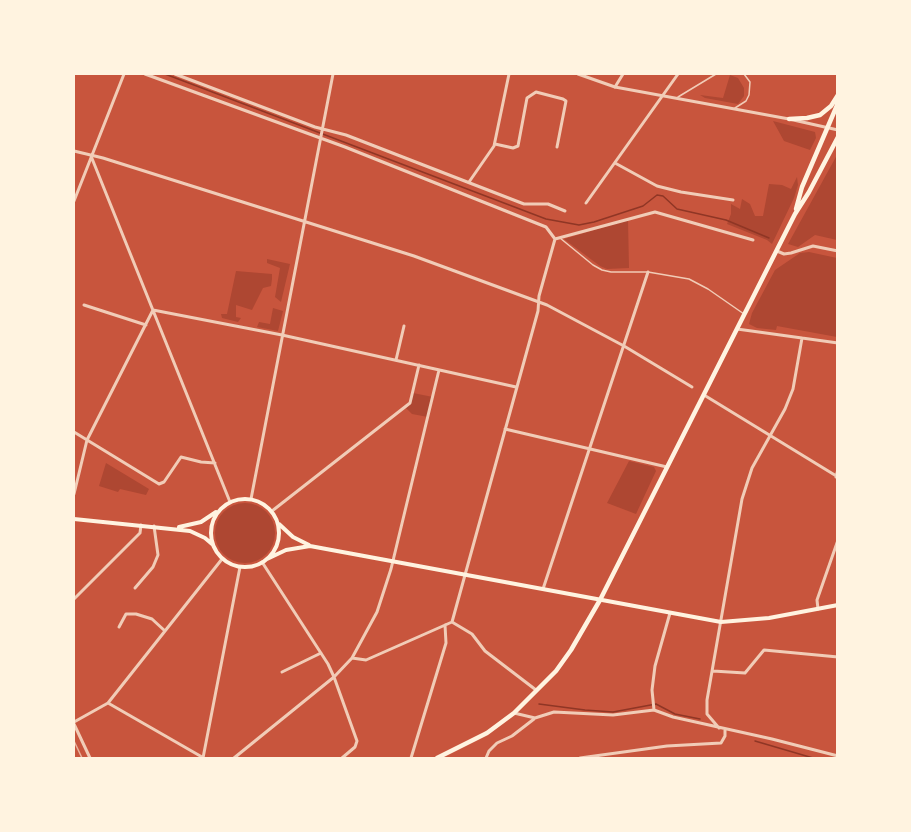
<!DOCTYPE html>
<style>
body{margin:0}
#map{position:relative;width:911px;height:832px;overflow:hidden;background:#c8553d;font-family:"DM Sans",sans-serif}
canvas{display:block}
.frame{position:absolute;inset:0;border:75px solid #fff3e0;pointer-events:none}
</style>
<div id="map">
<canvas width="911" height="832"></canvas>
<div class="frame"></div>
</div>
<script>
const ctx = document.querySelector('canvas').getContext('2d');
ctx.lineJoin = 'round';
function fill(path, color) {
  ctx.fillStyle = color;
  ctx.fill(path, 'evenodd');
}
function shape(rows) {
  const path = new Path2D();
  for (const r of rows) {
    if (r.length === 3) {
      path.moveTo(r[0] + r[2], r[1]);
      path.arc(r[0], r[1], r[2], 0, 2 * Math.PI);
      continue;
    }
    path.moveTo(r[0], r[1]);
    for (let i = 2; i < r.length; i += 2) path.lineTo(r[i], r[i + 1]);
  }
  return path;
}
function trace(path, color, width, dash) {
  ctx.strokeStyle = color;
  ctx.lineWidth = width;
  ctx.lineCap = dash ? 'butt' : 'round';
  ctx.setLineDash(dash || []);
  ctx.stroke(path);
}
fill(shape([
 [730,75,738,78,744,88,744,96,738,104,705,98,700,95,723,98],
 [773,121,815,132,816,138,810,150,784,141],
 [837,155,837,240,815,235,798,247,788,244],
 [797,177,798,185,794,198,772,244,767,240,727,224,731,214,731,204,740,209,742,199,750,204,755,216,763,216,769,184,782,185,791,189],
 [628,220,629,268,607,269,600,266,564,239],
 [809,252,837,258,837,337,777,326,776,330,757,328,749,324,752,313,775,270,800,253],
 [267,259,290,264,281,302,275,297,280,268,267,263],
 [236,271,272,274,272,279,271,286,263,288,252,310,236,305,236,317,241,318,238,322,222,318,221,314,227,314],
 [273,308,283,311,278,331,257,327,259,322,270,324],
 [413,393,433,397,428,417,412,414,405,407,410,403],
 [629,461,654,467,656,471,636,514,607,503],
 [106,463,149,489,146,495,120,489,118,492,99,486],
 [245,533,30]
]), '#ae4732');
trace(shape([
 [165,74,546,219,579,225,594,222,643,206,657,195,663,196,677,209,726,220,769,238],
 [539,704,585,710,613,712,656,704,675,714,700,719],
 [755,741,813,758]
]), '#8f3625', 1.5);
trace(shape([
 [678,97,716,74],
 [735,108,746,101,749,95,750,82,744,74],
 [560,238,593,265,602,270,611,272,648,272,689,279,708,289,744,314]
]), '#f1ccb7', 1.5);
trace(shape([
 [145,74,345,147,546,227,555,239],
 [175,74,315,127,346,135,524,204,548,204,565,211],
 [615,87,623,74],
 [495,144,513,148,518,146,527,98,536,92,563,99,566,101,557,147],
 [74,151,103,158,414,256,547,305,624,346,692,387],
 [91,156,230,502],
 [615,163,657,186,681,192,733,200],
 [469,182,494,146,509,74],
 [74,201,124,74],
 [586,203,678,74],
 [555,239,655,212,753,240],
 [777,251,784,254,791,253,813,246,838,251],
 [84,305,146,325],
 [737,329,838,343],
 [396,360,404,326],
 [704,395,838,477],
 [505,429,667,467],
 [74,432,159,484,164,482,181,457,201,462,215,463],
 [836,477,838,469],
 [74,494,87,440,153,310,282,335,516,387],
 [251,499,333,74],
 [272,511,410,403,419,365],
 [262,562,328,664,334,677,357,741,355,747,342,758],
 [135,588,153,567,158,555,154,526],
 [543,589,648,272],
 [74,599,140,533,141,525],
 [818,609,817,600,838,540],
 [452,622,538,311,539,296,555,239],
 [119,627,126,614,136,614,152,619,165,631],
 [352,658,366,660,452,622,472,634,485,651,536,690],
 [713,671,745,673,764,650,838,657],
 [282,672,321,653],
 [108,703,202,757],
 [654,710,652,690,655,666,670,613],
 [514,713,535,718,554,712,613,715,654,710,673,717,772,739,838,756],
 [74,722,108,703,222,559],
 [74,724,90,758],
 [719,728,707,714,707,700,742,499,752,468,785,409,793,389,802,338],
 [203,758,240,567],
 [234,758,334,677,352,658,377,612,391,569,439,370],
 [411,758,446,643,445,625],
 [486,758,489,751,497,743,512,736,534,719],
 [580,758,667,746,721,743,725,736,725,729]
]), '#f1ccb7', 3);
trace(shape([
 [578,74,615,87,789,119,838,130]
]), '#f1ccb7', 3);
trace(shape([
 [245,533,34],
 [74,519,190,531,205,538,212,544],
 [279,524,293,537,309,545],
 [179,527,201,522,216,512],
 [267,559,286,550,310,546,721,622,769,618,838,605]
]), '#fff3e0', 4);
trace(shape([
 [789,119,807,118,820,115,831,106,838,95],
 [796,209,802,187,838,103],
 [437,758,487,733,514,713,556,671,571,650,600,600,795,214,809,192,838,137]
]), '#fff3e0', 4.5);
trace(shape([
 [74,741,82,758]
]), '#e9b49f', 1.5);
</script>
